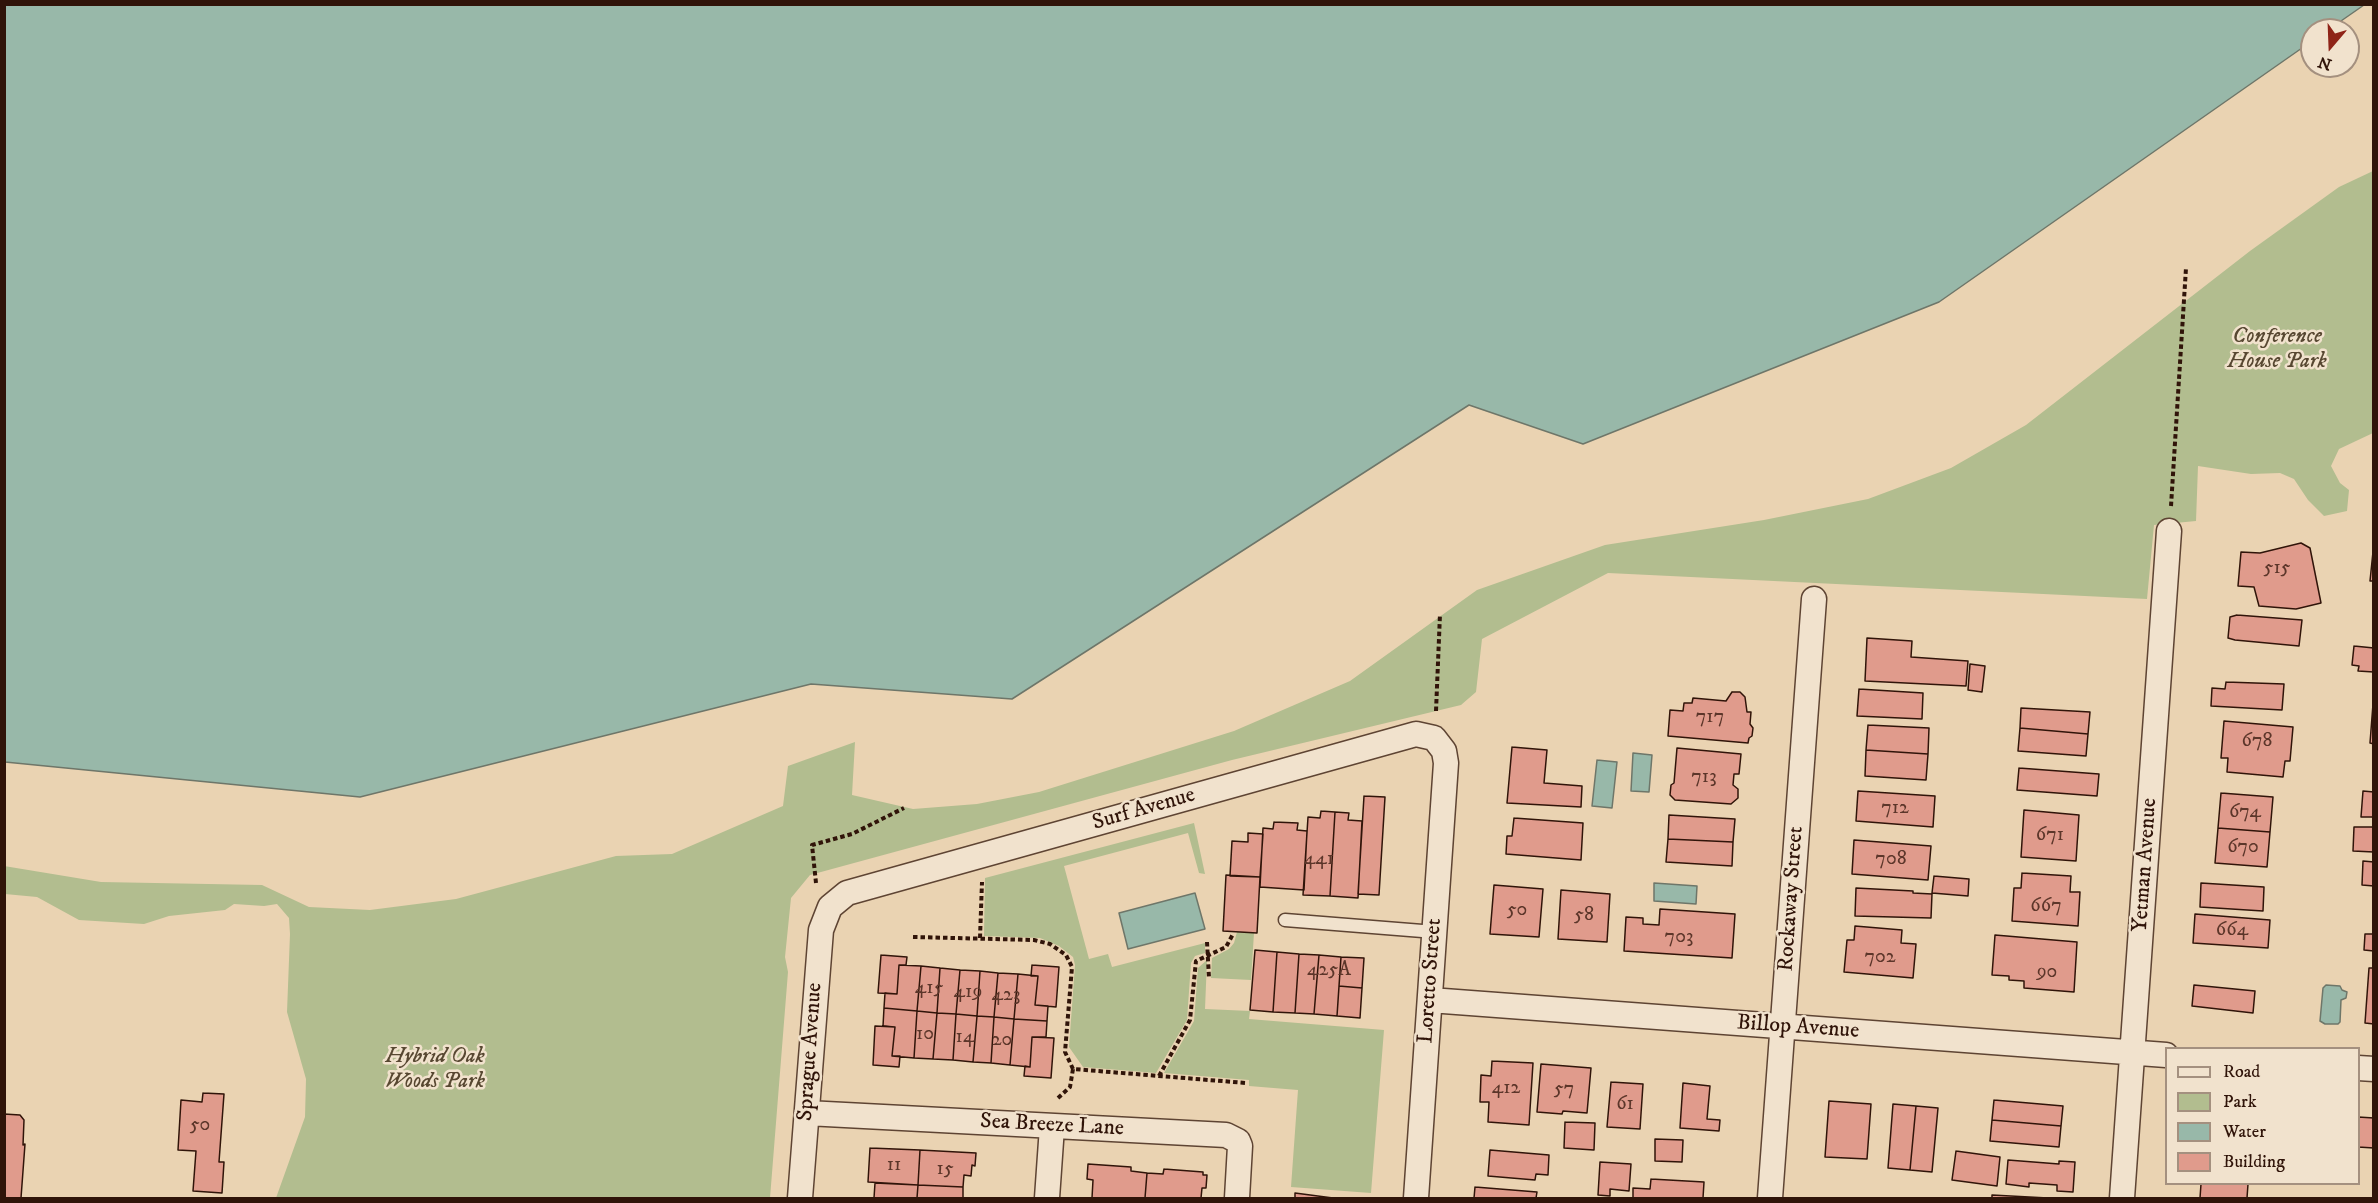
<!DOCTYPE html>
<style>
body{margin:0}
#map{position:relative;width:2378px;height:1203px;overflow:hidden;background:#ead3b2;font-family:"IM FELL DW Pica",serif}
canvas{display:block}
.frame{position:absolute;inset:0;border:6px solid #301409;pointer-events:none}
.legend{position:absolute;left:2165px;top:1047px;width:195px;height:138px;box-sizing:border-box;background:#f1e2cd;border:2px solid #a4907f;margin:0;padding:8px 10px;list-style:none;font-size:18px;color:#301409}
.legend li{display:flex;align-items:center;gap:12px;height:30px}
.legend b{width:30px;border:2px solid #a4907f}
.north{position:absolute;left:2300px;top:18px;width:60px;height:60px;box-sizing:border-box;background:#f1e2cd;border:2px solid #a4907f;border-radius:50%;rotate:199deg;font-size:16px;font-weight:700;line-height:24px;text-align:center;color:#301409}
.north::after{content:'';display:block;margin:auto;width:21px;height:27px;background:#8f2418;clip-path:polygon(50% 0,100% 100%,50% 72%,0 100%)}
</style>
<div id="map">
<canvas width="2378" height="1203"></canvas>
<div class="frame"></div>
<ul class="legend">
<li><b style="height:8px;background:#f1e2cd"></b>Road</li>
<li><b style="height:16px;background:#b2bd8f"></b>Park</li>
<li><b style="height:16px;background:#98b8a9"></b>Water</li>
<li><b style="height:16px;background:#e09b8c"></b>Building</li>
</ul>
<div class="north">N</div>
</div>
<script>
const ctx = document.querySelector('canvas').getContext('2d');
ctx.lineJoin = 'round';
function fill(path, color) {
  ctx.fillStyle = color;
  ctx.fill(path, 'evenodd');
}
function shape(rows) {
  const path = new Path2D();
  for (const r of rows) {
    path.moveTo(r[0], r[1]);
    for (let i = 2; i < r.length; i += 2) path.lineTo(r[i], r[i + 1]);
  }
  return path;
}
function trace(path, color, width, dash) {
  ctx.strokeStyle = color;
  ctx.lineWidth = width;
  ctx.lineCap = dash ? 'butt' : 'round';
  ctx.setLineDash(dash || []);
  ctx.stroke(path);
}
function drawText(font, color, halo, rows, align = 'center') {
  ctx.font = font + ' "IM FELL DW Pica",serif';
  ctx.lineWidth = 5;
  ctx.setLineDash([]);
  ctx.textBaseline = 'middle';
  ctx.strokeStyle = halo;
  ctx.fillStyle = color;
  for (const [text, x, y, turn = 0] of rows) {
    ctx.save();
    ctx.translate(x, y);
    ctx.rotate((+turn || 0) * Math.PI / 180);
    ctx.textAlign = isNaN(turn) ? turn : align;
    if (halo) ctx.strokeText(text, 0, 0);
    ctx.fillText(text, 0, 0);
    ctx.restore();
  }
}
fill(shape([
 [2373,171,2373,433,2339,449,2331,466,2340,483,2349,490,2347,511,2324,516,2308,500,2294,479,2280,473,2251,474,2198,466,2196,521,2154,525,2147,599,1608,573,1482,639,1476,692,1461,705,1232,760,810,875,791,898,785,957,788,972,770,1198,276,1198,305,1117,306,1079,287,1012,290,934,289,918,277,904,264,906,234,904,225,910,169,916,144,924,79,920,37,897,5,894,4,866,101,882,262,885,309,907,370,910,456,899,616,856,672,854,783,806,788,766,855,742,852,795,913,809,977,804,1039,792,1234,731,1350,681,1477,590,1605,545,1764,520,1868,499,1951,468,2026,425,2250,251,2339,187],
 [1194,823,1205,874,1199,873,1188,833,1064,866,1089,959,1108,954,1112,967,1205,943,1205,953,1195,956,1191,963,1187,1020,1156,1073,1083,1067,1069,1047,1075,965,1073,957,1059,946,1040,938,984,936,985,878],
 [1237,932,1254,933,1251,980,1211,978,1212,958,1229,949,1234,943],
 [1207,960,1205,1009,1250,1011,1249,1019,1384,1030,1371,1193,1291,1187,1298,1090,1249,1086,1249,1080,1164,1073,1194,1021,1198,968]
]), '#b2bd8f');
const water = shape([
 [4,5,5,4,2364,5,2328,30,2312,30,2312,41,1939,302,1583,444,1469,405,1012,699,811,684,360,797,5,762,4,5],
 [1633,753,1652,755,1649,792,1631,791,1633,753],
 [1597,760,1617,762,1612,808,1592,806,1597,760],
 [1654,883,1697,886,1696,904,1654,901,1654,883],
 [1195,893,1205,929,1128,949,1119,913,1195,893],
 [2326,985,2340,986,2342,990,2347,992,2346,998,2341,1000,2340,1022,2338,1024,2325,1024,2320,1021,2323,988,2326,985]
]);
fill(water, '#98b8a9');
trace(water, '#6e7669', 1.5);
const building = shape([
 [2374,542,2374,581,2370,581,2374,542],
 [2301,543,2310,548,2321,603,2296,609,2259,606,2254,587,2238,586,2241,552,2260,553,2301,543],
 [2237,615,2302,620,2299,646,2235,640,2228,638,2230,617,2237,615],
 [1867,638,1912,641,1911,657,1968,661,1966,686,1865,681,1867,638],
 [2354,646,2374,648,2374,672,2358,671,2359,666,2352,665,2354,646],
 [1970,664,1985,666,1982,692,1968,690,1970,664],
 [2226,682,2284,684,2282,710,2211,706,2212,688,2225,689,2226,682],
 [1859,689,1923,693,1922,719,1857,716,1859,689],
 [1732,692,1740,692,1745,697,1747,712,1751,712,1750,724,1753,728,1752,736,1749,738,1748,743,1668,736,1670,710,1683,711,1684,703,1692,703,1693,698,1726,701,1732,692],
 [2373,704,2374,704,2374,744,2370,743,2373,704],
 [2021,708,2090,712,2088,734,2020,728,2021,708],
 [2224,721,2293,727,2290,761,2285,761,2283,777,2227,772,2228,758,2221,758,2224,721],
 [1868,725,1929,728,1928,754,1866,750,1868,725],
 [2020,728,2088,734,2086,756,2018,751,2020,728],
 [1512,747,1547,750,1544,783,1582,786,1581,807,1507,803,1512,747],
 [1677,748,1741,754,1739,774,1734,774,1733,785,1738,789,1738,798,1731,804,1675,800,1670,795,1671,785,1674,783,1677,748],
 [1866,750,1928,754,1926,780,1865,776,1866,750],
 [2019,768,2099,774,2097,796,2017,790,2019,768],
 [1858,791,1935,796,1933,827,1856,821,1858,791],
 [2363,791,2374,792,2374,817,2361,817,2363,791],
 [2221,793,2273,797,2270,832,2218,828,2221,793],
 [1364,796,1385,797,1379,895,1358,894,1364,796],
 [2024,810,2079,815,2076,861,2021,857,2024,810],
 [1321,811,1335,812,1330,896,1303,895,1308,817,1320,818,1321,811],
 [1335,812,1349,813,1348,820,1362,821,1358,898,1330,896,1335,812],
 [1669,815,1735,819,1733,842,1668,839,1669,815],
 [1514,818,1583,823,1581,860,1506,854,1507,836,1512,836,1514,818],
 [1274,822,1298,823,1297,830,1307,831,1304,890,1260,887,1263,828,1273,829,1274,822],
 [2354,827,2374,827,2374,852,2353,851,2354,827],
 [2218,828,2270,832,2267,867,2215,863,2218,828],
 [1248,833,1263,834,1260,877,1230,876,1232,841,1248,842,1248,833],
 [1668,839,1733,842,1732,866,1666,862,1668,839],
 [1854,840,1931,846,1928,880,1852,874,1854,840],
 [2363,861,2374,862,2374,886,2362,885,2363,861],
 [2022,873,2071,876,2070,892,2080,892,2078,926,2012,921,2014,888,2021,888,2022,873],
 [1226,875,1260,877,1257,933,1223,931,1226,875],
 [1934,876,1969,879,1968,896,1932,893,1934,876],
 [2201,883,2264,887,2263,911,2200,907,2201,883],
 [1494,885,1543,889,1539,937,1490,934,1494,885],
 [1856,888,1913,891,1913,893,1932,894,1931,918,1855,916,1856,888],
 [1561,890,1610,894,1607,942,1558,939,1561,890],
 [1660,909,1735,914,1732,958,1624,951,1626,917,1643,918,1643,924,1659,925,1660,909],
 [2195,914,2270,920,2268,948,2193,943,2195,914],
 [1855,926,1902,930,1901,943,1916,944,1913,978,1844,972,1847,940,1854,940,1855,926],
 [2365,934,2374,934,2374,951,2364,950,2365,934],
 [1995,935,2077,942,2074,992,2024,988,2024,981,2009,980,2009,976,1992,975,1995,935],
 [1255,950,1277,952,1273,1012,1250,1010,1255,950],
 [1277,952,1299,954,1295,1013,1273,1012,1277,952],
 [1299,954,1319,955,1314,1014,1295,1013,1299,954],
 [881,955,907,957,906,965,899,965,897,994,878,993,881,955],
 [1319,955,1341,957,1337,1016,1314,1014,1319,955],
 [1341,957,1364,958,1362,988,1339,986,1341,957],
 [899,965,921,966,917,1011,884,1008,885,993,897,994,899,965],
 [1032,965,1059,967,1056,1007,1035,1005,1038,976,1031,976,1032,965],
 [921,966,940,968,937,1013,917,1011,921,966],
 [940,968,960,970,956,1014,937,1013,940,968],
 [2369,968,2374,968,2374,1024,2365,1023,2369,968],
 [960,970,980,971,977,1016,956,1014,960,970],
 [980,971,998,973,994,1017,977,1016,980,971],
 [998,973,1018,974,1014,1019,994,1017,998,973],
 [1018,974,1038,976,1035,1005,1048,1006,1047,1021,1014,1019,1018,974],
 [2194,985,2255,991,2253,1013,2192,1006,2194,985],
 [1339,986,1362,988,1360,1018,1337,1016,1339,986],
 [884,1008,917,1011,914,1058,892,1056,895,1027,883,1026,884,1008],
 [917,1011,937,1013,933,1059,914,1058,917,1011],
 [937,1013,956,1014,953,1060,933,1059,937,1013],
 [956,1014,977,1016,973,1062,953,1060,956,1014],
 [977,1016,994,1017,991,1063,973,1062,977,1016],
 [994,1017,1014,1019,1010,1065,991,1063,994,1017],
 [1014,1019,1047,1021,1046,1037,1032,1037,1030,1067,1010,1065,1014,1019],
 [875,1026,895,1027,892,1056,900,1056,899,1067,873,1065,875,1026],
 [1032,1037,1054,1038,1051,1078,1024,1076,1025,1066,1030,1067,1032,1037],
 [1492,1061,1533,1063,1529,1125,1488,1122,1489,1102,1480,1102,1481,1075,1491,1076,1492,1061],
 [1541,1064,1591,1068,1587,1113,1563,1111,1562,1114,1537,1112,1541,1064],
 [1611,1082,1643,1084,1640,1129,1607,1127,1611,1082],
 [1683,1083,1710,1086,1707,1119,1720,1120,1719,1131,1680,1128,1683,1083],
 [203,1093,224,1094,219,1162,224,1162,222,1193,193,1191,196,1151,178,1150,181,1100,202,1102,203,1093],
 [1994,1100,2063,1106,2061,1126,1992,1120,1994,1100],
 [1829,1101,1871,1104,1867,1159,1825,1157,1829,1101],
 [1893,1104,1916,1106,1910,1170,1888,1168,1893,1104],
 [1916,1106,1938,1108,1932,1172,1910,1170,1916,1106],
 [4,1114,20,1115,24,1120,23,1145,25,1144,21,1198,4,1198,4,1114],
 [2358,1117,2374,1118,2374,1148,2358,1147,2358,1117],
 [1992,1120,2061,1126,2059,1147,1990,1141,1992,1120],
 [1565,1122,1595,1123,1594,1150,1564,1148,1565,1122],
 [1655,1139,1683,1140,1682,1162,1655,1161,1655,1139],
 [870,1148,920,1150,918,1185,868,1182,870,1148],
 [920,1150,976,1153,975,1166,972,1165,971,1176,964,1175,963,1187,918,1185,920,1150],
 [1490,1150,1549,1155,1548,1175,1536,1174,1535,1180,1488,1176,1490,1150],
 [1956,1151,2000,1157,1997,1186,1952,1180,1956,1151],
 [2008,1160,2059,1164,2059,1161,2075,1162,2073,1192,2057,1191,2057,1185,2029,1183,2029,1187,2006,1184,2008,1160],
 [1600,1162,1631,1164,1629,1191,1610,1189,1610,1196,1598,1195,1600,1162],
 [1088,1164,1131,1167,1131,1171,1147,1173,1145,1198,1092,1198,1093,1180,1087,1179,1088,1164],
 [1164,1169,1203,1172,1203,1175,1207,1175,1206,1188,1202,1188,1201,1198,1145,1198,1147,1173,1163,1174,1164,1169],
 [1651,1179,1704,1182,1703,1198,1633,1198,1633,1188,1650,1189,1651,1179],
 [875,1183,918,1185,917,1198,874,1198,875,1183],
 [2201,1184,2248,1184,2247,1198,2200,1198,2201,1184],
 [918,1185,963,1187,963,1198,917,1198,918,1185],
 [1475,1187,1537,1192,1536,1198,1474,1198,1475,1187],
 [1295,1193,1333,1198,1295,1198,1295,1193],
 [1992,1195,2048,1198,1992,1198,1992,1195]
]);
fill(building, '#e09b8c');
trace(building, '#301409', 1.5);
const service = shape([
 [1285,920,1435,932]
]);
const minor = shape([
 [1430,1000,2166,1055],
 [2358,1068,2374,1069],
 [807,1113,1226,1135,1238,1141,1240,1146,1237,1198],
 [800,1198,821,930,830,907,847,893,1416,734,1434,738,1444,751,1446,763,1416,1198],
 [1047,1198,1052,1127],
 [1770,1198,1814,599],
 [2122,1198,2169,531]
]);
trace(service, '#5e4433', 15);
trace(minor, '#5e4433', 27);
trace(shape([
 [2171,506,2186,268],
 [1436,711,1440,614],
 [816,883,812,845,852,834,904,808],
 [913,937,1034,940,1050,944,1066,955,1072,967,1065,1052,1073,1069,1246,1083],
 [980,938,982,882],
 [1207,942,1209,978],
 [1159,1076,1190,1020,1196,961,1226,947,1233,934],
 [1058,1098,1070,1087,1073,1069]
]), '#301409', 4, [4.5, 3]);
trace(service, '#f1e2cd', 12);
trace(minor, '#f1e2cd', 24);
drawText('20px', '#5c362a', null, [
 ["515",2277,569],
 ["717",1710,718],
 ["678",2257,742],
 ["713",1704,778],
 ["712",1895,809],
 ["674",2245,813],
 ["671",2050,836],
 ["670",2243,848],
 ["441",1319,860],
 ["708",1891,860],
 ["667",2046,907],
 ["50",1517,911],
 ["58",1584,916],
 ["664",2232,931],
 ["703",1679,938],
 ["702",1880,958],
 ["425A",1329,971],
 ["90",2047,973],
 ["415",929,989],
 ["419",968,993],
 ["423",1006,996],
 ["10",925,1035],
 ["14",965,1038],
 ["20",1002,1041],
 ["412",1506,1089],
 ["57",1564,1090],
 ["61",1625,1105],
 ["50",200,1126],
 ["11",894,1166],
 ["15",945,1170]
]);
drawText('italic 22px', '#574731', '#f1e2cd', [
 ["Conference",2277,337],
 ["House Park",2277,362],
 ["Hybrid Oak",435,1057],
 ["Woods Park",435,1082]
]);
drawText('22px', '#301409', '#f1e2cd', [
 ["Surf Avenue",1144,810,-16],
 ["Yetman Avenue",2146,865,-86],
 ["Rockaway Street",1792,899,-86],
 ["Loretto Street",1431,981,-86],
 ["Billop Avenue",1798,1028,4],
 ["Sprague Avenue",811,1052,-86],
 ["Sea Breeze Lane",1052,1126,3]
]);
</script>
